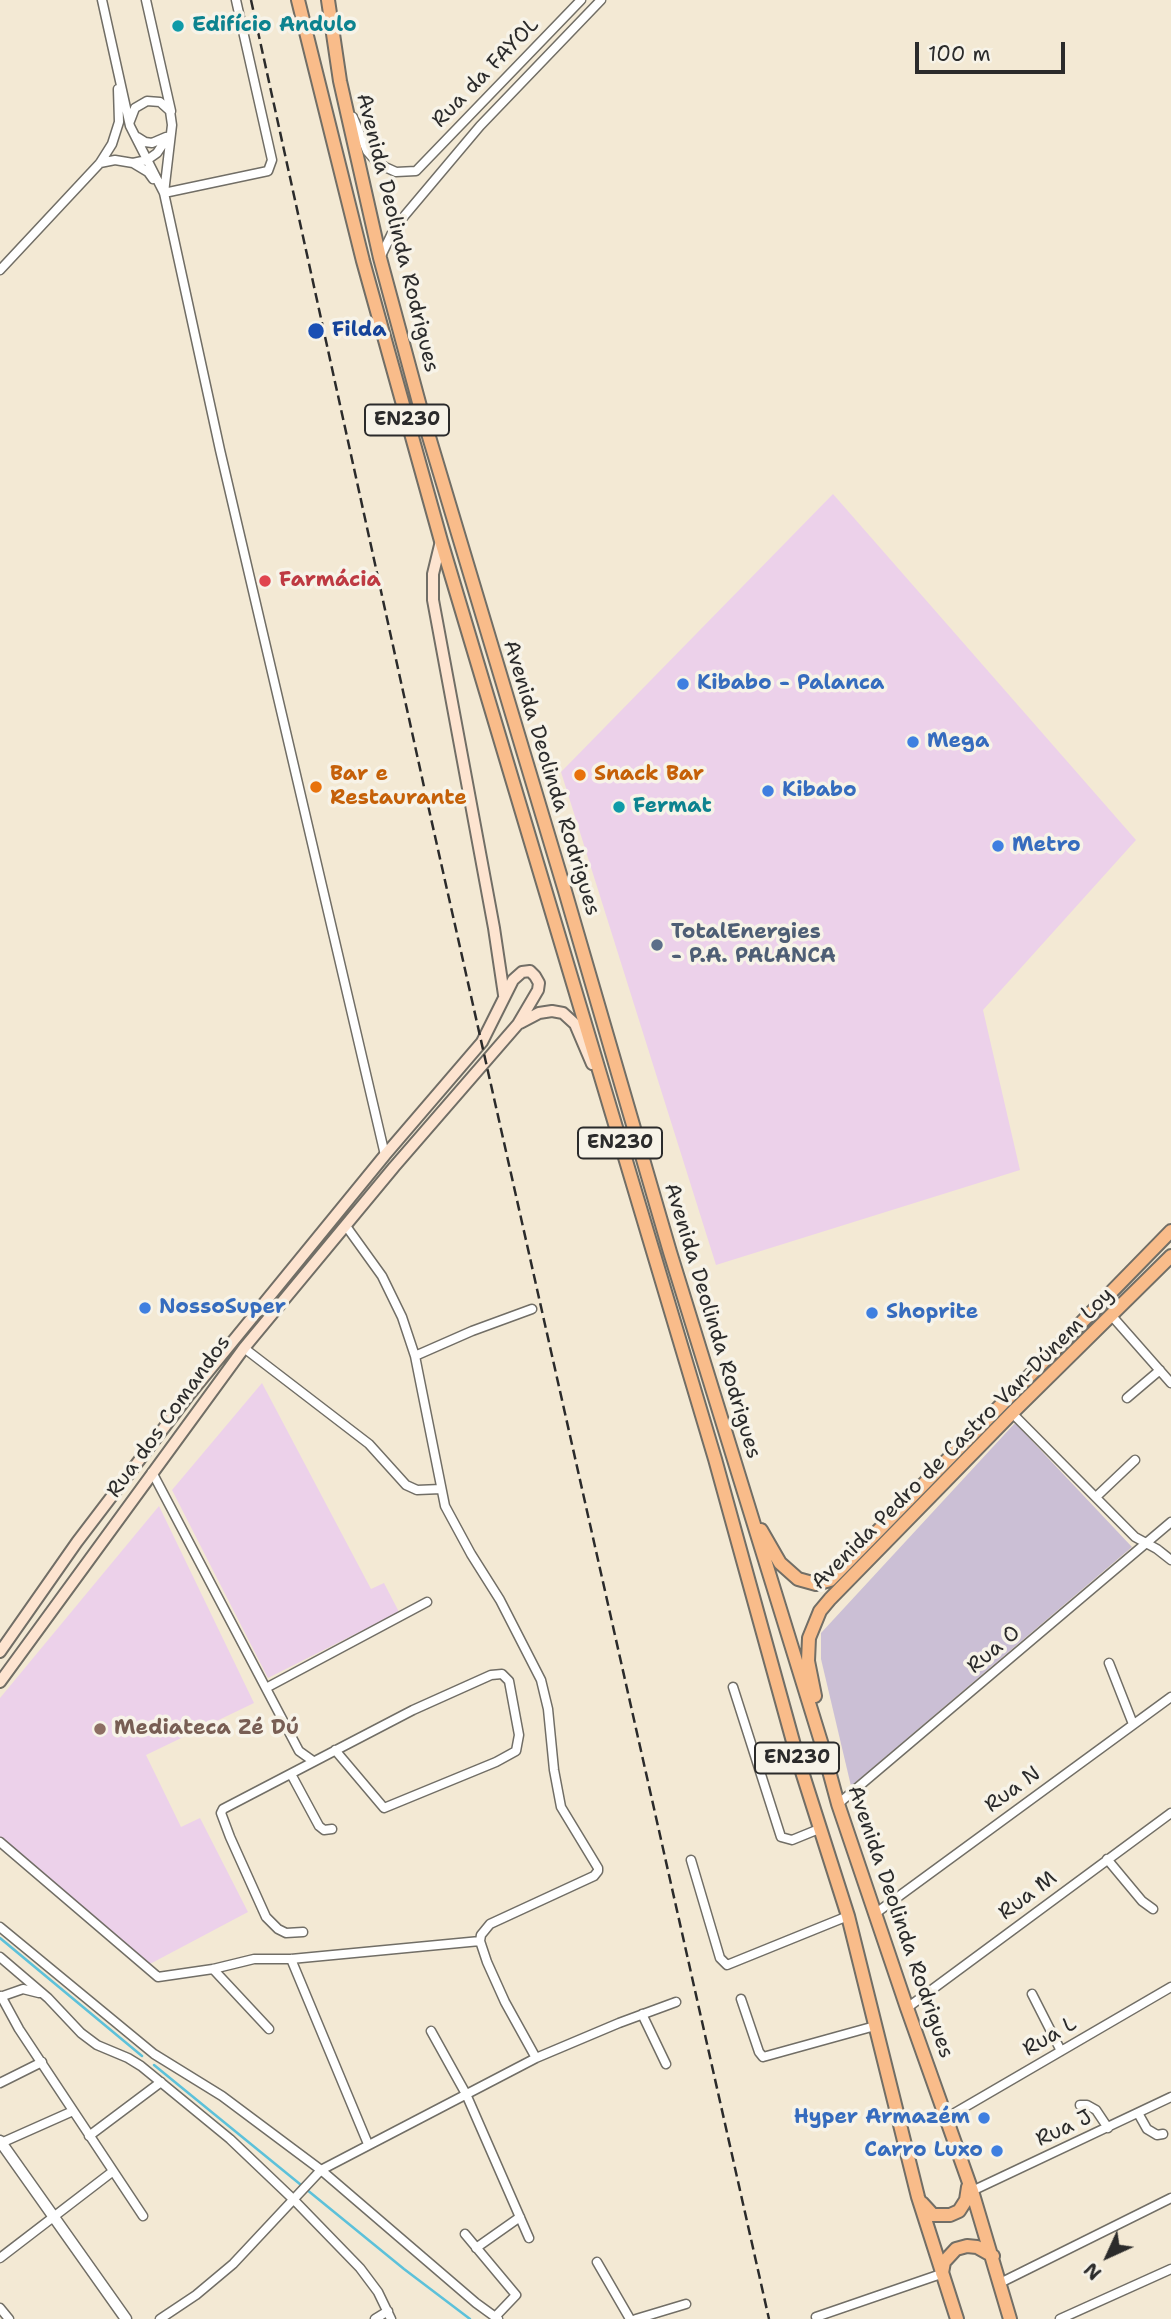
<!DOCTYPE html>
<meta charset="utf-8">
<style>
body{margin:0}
#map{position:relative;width:1171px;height:2319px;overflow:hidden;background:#f3e9d4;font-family:"Shantell Sans",sans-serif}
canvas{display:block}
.north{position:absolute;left:1073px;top:2221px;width:70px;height:70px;-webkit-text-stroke:5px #f7f3e8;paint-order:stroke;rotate:225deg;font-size:19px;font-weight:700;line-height:28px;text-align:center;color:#2b2b2b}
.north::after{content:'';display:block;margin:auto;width:24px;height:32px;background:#2b2b2b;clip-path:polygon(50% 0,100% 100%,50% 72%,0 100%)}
.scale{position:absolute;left:915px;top:42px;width:150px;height:32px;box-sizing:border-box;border:4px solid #2b2b2b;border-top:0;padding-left:9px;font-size:21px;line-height:24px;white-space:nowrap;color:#2b2b2b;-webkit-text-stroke:5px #f7f3e8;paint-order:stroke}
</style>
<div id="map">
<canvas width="1171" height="2319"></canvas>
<div class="north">N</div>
<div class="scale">100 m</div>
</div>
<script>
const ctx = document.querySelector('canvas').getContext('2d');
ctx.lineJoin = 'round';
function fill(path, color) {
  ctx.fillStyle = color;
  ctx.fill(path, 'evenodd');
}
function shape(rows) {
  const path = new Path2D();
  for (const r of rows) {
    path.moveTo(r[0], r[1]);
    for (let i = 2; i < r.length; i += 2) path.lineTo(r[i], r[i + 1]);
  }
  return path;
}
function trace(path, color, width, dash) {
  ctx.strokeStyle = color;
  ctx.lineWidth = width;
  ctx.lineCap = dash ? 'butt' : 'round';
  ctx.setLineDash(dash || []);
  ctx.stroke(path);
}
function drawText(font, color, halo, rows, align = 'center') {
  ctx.font = font + ' "Shantell Sans",sans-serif';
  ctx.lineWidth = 7;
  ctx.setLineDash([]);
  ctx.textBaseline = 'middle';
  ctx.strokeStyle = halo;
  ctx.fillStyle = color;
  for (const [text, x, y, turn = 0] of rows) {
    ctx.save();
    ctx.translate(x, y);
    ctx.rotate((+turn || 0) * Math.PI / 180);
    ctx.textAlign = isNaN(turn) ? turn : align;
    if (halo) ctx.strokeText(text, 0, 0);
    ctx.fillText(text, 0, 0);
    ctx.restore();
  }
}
fill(shape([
 [833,494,1136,840,983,1010,1020,1170,716,1265,561,772],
 [262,1383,371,1589,384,1583,399,1612,268,1678,172,1490],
 [159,1506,254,1703,146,1755,181,1827,200,1818,248,1912,148,1965,0,1839,0,1698]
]), '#ecd1ea');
fill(shape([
 [1015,1423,1132,1547,851,1786,821,1659,821,1633]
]), '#cbbfd5');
trace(shape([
 [0,1938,142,2056],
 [154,2065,404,2269,470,2319]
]), '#5cc1da', 2.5);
const minor = shape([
 [102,0,130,126,164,193,220,450,385,1155],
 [146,0,171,111],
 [353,117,367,151,374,159,385,167,396,172,416,171,581,0],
 [130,121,135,108,147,101,160,102,170,111,172,125,164,193],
 [137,137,145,142,152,143,166,137],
 [100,163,115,160,133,163,148,172,153,179],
 [133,163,147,160,157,153,167,138],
 [164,193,268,171,272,160,236,0],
 [380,258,395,227,480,126,601,0],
 [0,270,100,163,112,144,119,122,118,89],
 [346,1226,382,1276,402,1317,415,1356,445,1506,471,1554,500,1600,541,1680,548,1709,554,1770,561,1807,598,1868,598,1871,594,1876,490,1924,481,1935,480,1941,487,1962,505,2002,536,2058],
 [1111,1315,1171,1383],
 [244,1348,369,1444,406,1485,417,1490,441,1489],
 [415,1356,472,1331,532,1309],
 [1127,1398,1160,1370],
 [1012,1413,1135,1537,1157,1549,1171,1560],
 [152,1472,299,1751,313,1761],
 [1096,1497,1135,1460],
 [1109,1663,1133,1724],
 [733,1687,781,1837,792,1840,819,1829],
 [266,1688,427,1602],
 [758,1765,797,1756],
 [291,1774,319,1826,324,1830,332,1829],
 [838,1804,1171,1522],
 [0,1842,158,1977,213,1969,254,1959,291,1959,480,1941],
 [1107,1859,1142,1901,1153,1909],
 [691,1860,720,1958,727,1965,848,1916],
 [876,1913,1171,1697],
 [0,1927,154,2054,222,2096,321,2170,476,2303,498,2319],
 [303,1932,286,1933,278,1929,266,1917,230,1837,221,1813,223,1809,413,1710,491,1675,502,1674,509,1681,519,1735,516,1751,496,1762,384,1808,335,1750],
 [0,1957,48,1998,81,2033,97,2045,128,2058,141,2066,230,2139,294,2200,360,2268,378,2292,391,2319],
 [291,1959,368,2144],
 [213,1969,269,2029],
 [1032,1994,1061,2051],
 [1,1996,19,2029,143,2216],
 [0,1997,23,1989,39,1993],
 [741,1999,759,2052,763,2057,875,2026],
 [907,2008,1171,1813],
 [642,2014,666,2064],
 [431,2031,466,2094,529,2238],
 [0,2083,42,2062],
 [1080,2105,1087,2105,1096,2110,1108,2128],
 [1138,2113,1147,2129,1157,2135,1163,2134],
 [946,2118,1171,1987],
 [89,2136,161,2082],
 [1,2143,73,2111],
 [972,2191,1171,2097],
 [465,2234,516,2295,495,2317],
 [476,2248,520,2217],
 [0,2258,112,2172],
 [597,2262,630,2319],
 [1000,2283,1171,2198],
 [0,2308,9,2319],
 [816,2317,941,2274],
 [160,2319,196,2295,233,2264,321,2170,536,2058,619,2023,676,2002],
 [375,2319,388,2311],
 [636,2319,686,2304],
 [1060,2319,1171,2269]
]);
const tertiary = shape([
 [0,2141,126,2319]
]);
const secondary = shape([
 [441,541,433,574,433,600,494,928,504,995],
 [520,1023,539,1013,552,1011,563,1013,575,1024,592,1064],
 [0,1652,77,1542,189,1395,385,1155,482,1042,513,980,522,972,530,971,535,976,539,983,538,990,518,1024,394,1167,244,1348,0,1682]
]);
const trunk = shape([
 [298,0,363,261,441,541,715,1459,797,1756,848,1916,918,2197,957,2319],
 [328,0,340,81,380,258,421,410,565,891,670,1252,822,1745,838,1804,907,2008,972,2191,1010,2319],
 [761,1530,780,1563,798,1579,816,1584,830,1580,1171,1231],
 [815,1696,808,1661,809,1638,820,1611,830,1599,1012,1413,1171,1256],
 [922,2203,933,2215,950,2215,959,2211,966,2200,968,2187],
 [942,2273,944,2262,956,2249,967,2246,977,2247,993,2256]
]);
trace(minor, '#716e66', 11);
trace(tertiary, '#716e66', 13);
trace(secondary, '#716e66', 14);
trace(trunk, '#716e66', 16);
trace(minor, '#fff', 8);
trace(tertiary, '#fff', 10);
trace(secondary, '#fde4d0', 10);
trace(trunk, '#f9bc8a', 12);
trace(shape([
 [251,0,430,814,769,2319]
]), '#2b2b2b', 2.5, [10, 5]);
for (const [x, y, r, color] of [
 [178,26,7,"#0f9aa8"],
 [316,331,9,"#1a4fb4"],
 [265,581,7,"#e0444e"],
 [683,684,7,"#3f7fe0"],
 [913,742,7,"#3f7fe0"],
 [580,775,7,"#e8710a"],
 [316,787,7,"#e8710a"],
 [768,791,7,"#3f7fe0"],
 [619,807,7,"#0f9aa8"],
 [998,846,7,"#3f7fe0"],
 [657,945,7,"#5c6f8a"],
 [145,1308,7,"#3f7fe0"],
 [872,1313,7,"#3f7fe0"],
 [100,1729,7,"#8d6e63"],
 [984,2118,7,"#3f7fe0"],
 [997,2151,7,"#3f7fe0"]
]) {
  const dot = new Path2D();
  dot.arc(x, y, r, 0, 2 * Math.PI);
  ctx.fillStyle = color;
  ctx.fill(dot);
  trace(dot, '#f7f3e8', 2.5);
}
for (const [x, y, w] of [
 [407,420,84],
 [620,1143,84],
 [797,1758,84]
]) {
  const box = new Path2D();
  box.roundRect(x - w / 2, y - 15.5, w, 31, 5);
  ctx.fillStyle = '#f7f3e8';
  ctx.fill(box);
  trace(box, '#2b2b2b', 2);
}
drawText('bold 19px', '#2b2b2b', null, [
 ["EN230",407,420],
 ["EN230",620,1143],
 ["EN230",797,1758]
]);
drawText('bold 21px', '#0d838f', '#f7f3e8', [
 ["Edifício Andulo",192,26],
 ["Fermat",633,807]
], 'left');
drawText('21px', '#2b2b2b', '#f7f3e8', [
 ["Rua da FAYOL",486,73,-46],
 ["Avenida Deolinda Rodrigues",397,233,76],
 ["Avenida Deolinda Rodrigues",551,778,73],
 ["Avenida Deolinda Rodrigues",712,1321,73],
 ["Rua dos Comandos",169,1417,-54],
 ["Avenida Pedro de Castro Van-Dúnem Loy",963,1439,-45],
 ["Rua O",994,1650,-40],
 ["Rua N",1013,1790,-36],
 ["Rua M",1028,1896,-37],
 ["Avenida Deolinda Rodrigues",900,1922,71],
 ["Rua L",1050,2037,-30],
 ["Rua J",1064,2129,-25]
]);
drawText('bold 21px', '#164399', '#f7f3e8', [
 ["Filda",332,331]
], 'left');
drawText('bold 21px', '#be3a42', '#f7f3e8', [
 ["Farmácia",279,581]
], 'left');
drawText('bold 21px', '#366cbe', '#f7f3e8', [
 ["Kibabo - Palanca",697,684],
 ["Mega",927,742],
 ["Kibabo",782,791],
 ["Metro",1012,846],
 ["NossoSuper",159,1308],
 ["Shoprite",886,1313],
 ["Hyper Armazém",970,2118,"right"],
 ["Carro Luxo",983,2151,"right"]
], 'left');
drawText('bold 21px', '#c56008', '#f7f3e8', [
 ["Bar e",330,775],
 ["Restaurante",330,799],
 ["Snack Bar",594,775]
], 'left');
drawText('bold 21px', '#4e5e75', '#f7f3e8', [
 ["TotalEnergies",671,933],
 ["- P.A. PALANCA",671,957]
], 'left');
drawText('bold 21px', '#785e54', '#f7f3e8', [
 ["Mediateca Zé Dú",114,1729]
], 'left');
</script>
